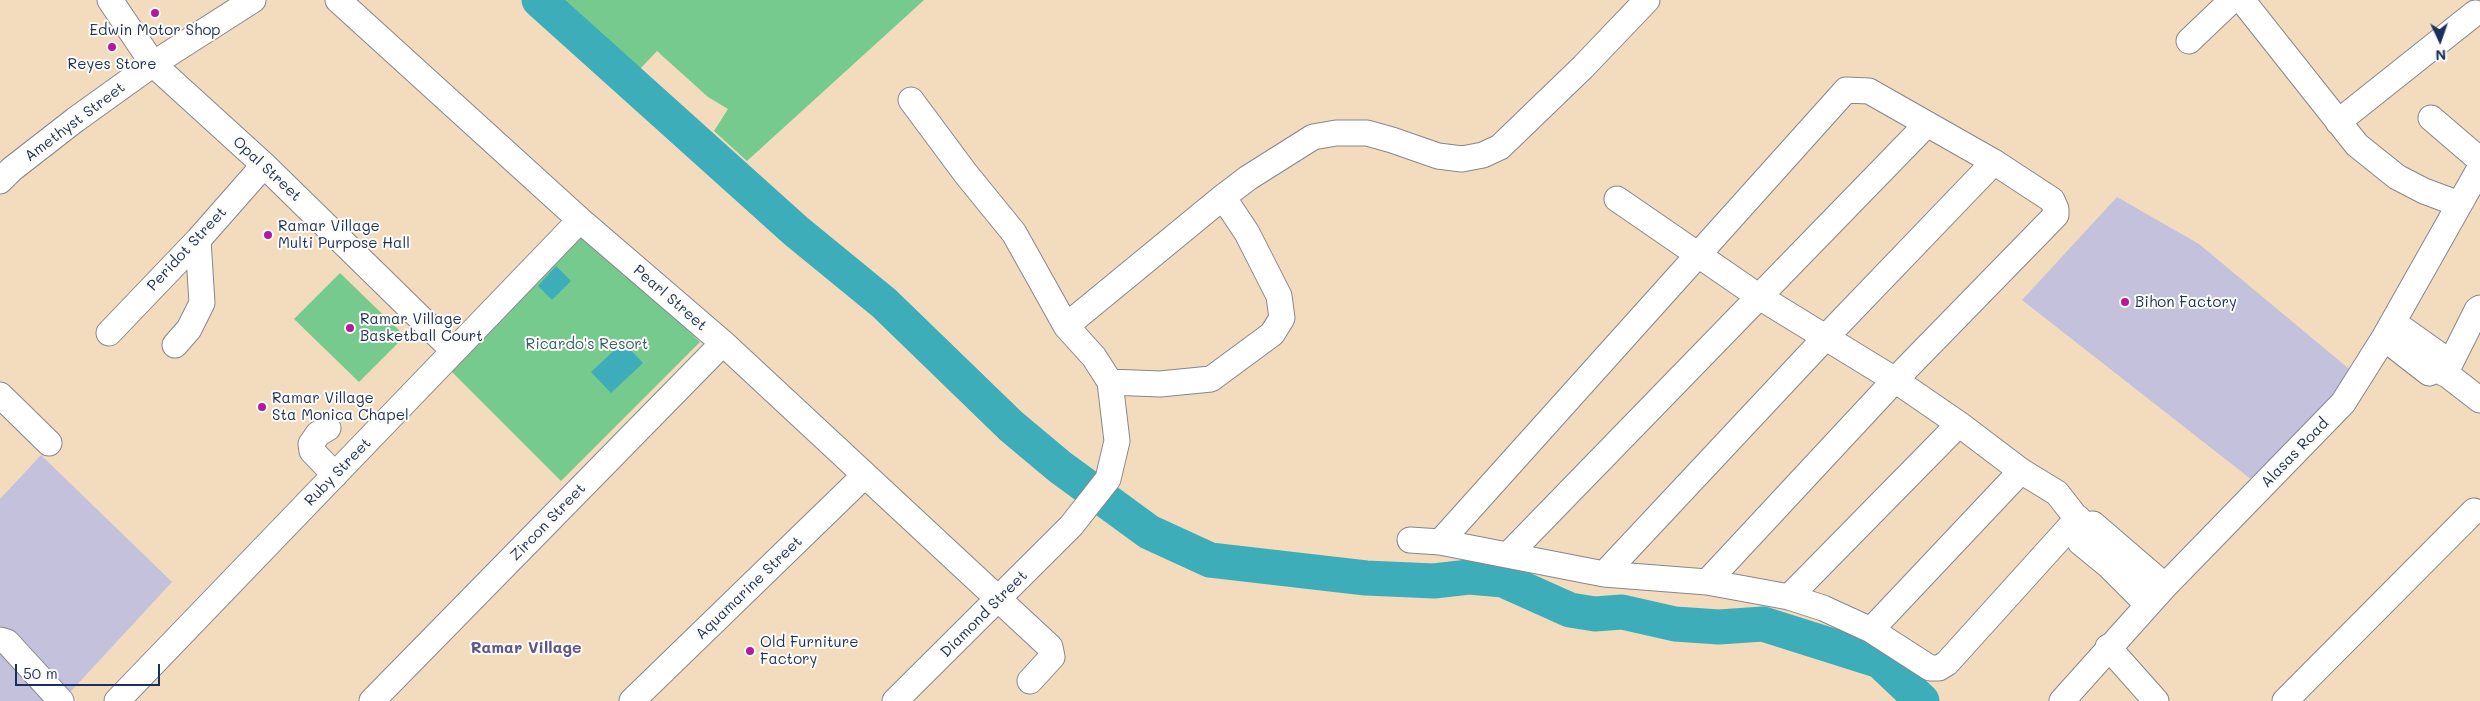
<!DOCTYPE html>
<style>
body{margin:0}
#map{position:relative;width:2480px;height:701px;overflow:hidden;background:#f3dcbe;font-family:Mali,sans-serif}
canvas{display:block}
.north{position:absolute;left:2415px;top:15px;width:50px;height:50px;-webkit-text-stroke:4px #fdfcf7;paint-order:stroke;rotate:177deg;font-size:14px;font-weight:700;line-height:20px;text-align:center;color:#1b2f5e}
.north::after{content:'';display:block;margin:auto;width:18px;height:22px;background:#1b2f5e;clip-path:polygon(50% 0,100% 100%,50% 72%,0 100%)}
.scale{position:absolute;left:15px;top:664px;width:145px;height:22px;box-sizing:border-box;border:2px solid #1b2f5e;border-top:0;padding-left:6px;font-size:15px;line-height:18px;white-space:nowrap;color:#1b2f5e;-webkit-text-stroke:4px #fdfcf7;paint-order:stroke}
</style>
<div id="map">
<canvas width="2480" height="701"></canvas>
<div class="north">N</div>
<div class="scale">50 m</div>
</div>
<script>
const ctx = document.querySelector('canvas').getContext('2d');
ctx.lineJoin = 'round';
function fill(path, color) {
  ctx.fillStyle = color;
  ctx.fill(path, 'evenodd');
}
function shape(rows) {
  const path = new Path2D();
  for (const r of rows) {
    path.moveTo(r[0], r[1]);
    for (let i = 2; i < r.length; i += 2) path.lineTo(r[i], r[i + 1]);
  }
  return path;
}
function trace(path, color, width, dash) {
  ctx.strokeStyle = color;
  ctx.lineWidth = width;
  ctx.lineCap = dash ? 'butt' : 'round';
  ctx.setLineDash(dash || []);
  ctx.stroke(path);
}
function drawText(font, color, halo, rows, align = 'center') {
  ctx.font = font + ' Mali,sans-serif';
  ctx.lineWidth = 4;
  ctx.setLineDash([]);
  ctx.textBaseline = 'middle';
  ctx.strokeStyle = halo;
  ctx.fillStyle = color;
  for (const [text, x, y, turn = 0] of rows) {
    ctx.save();
    ctx.translate(x, y);
    ctx.rotate((+turn || 0) * Math.PI / 180);
    ctx.textAlign = isNaN(turn) ? turn : align;
    if (halo) ctx.strokeText(text, 0, 0);
    ctx.fillText(text, 0, 0);
    ctx.restore();
  }
}
fill(shape([
 [2117,197,2199,244,2360,378,2261,487,2022,300],
 [41,455,172,582,62,701,0,701,0,499]
]), '#c3c1db');
fill(shape([
 [553,0,924,0,747,161,714,131,728,109,708,97,657,51,640,69],
 [585,232,700,342,561,481,451,371],
 [340,273,405,336,359,382,294,319]
]), '#76ca8e');
fill(shape([
 [556,266,571,281,552,300,538,286],
 [623,342,643,363,611,393,591,372]
]), '#3eadba');
trace(shape([
 [539,0,796,231,884,303,1011,426,1060,467,1149,532,1210,560,1366,578,1434,581,1469,577,1503,580,1570,610,1595,614,1622,612,1675,624,1719,627,1763,624,1880,661,1922,701]
]), '#3eadba', 35);
const minor = shape([
 [110,0,153,64,264,165,454,351],
 [338,0,580,220,723,343,1050,647,1052,657,1030,681],
 [2242,0,2357,145,2397,177,2424,191,2459,204],
 [2189,41,2232,0],
 [911,100,966,174,1014,233,1066,326,1094,357,1110,382],
 [2431,118,2480,160],
 [2338,122,2475,13],
 [0,181,12,169,75,120,153,64,253,0],
 [1617,199,1758,296,1895,380,1959,424,2021,471,2057,493,2082,525,2080,542,2108,565,2148,605],
 [2393,322,2438,354,2440,369,2480,400],
 [1066,326,1223,197],
 [109,333,198,240,264,165],
 [2384,338,2429,373,2440,369],
 [175,345,189,329,202,303,198,240],
 [2445,374,2477,310,2480,308],
 [0,395,49,443],
 [328,428,318,434,311,444,312,451,335,475],
 [2082,525,2093,524,2165,586],
 [1410,540,1440,542,1604,574,1707,582,1789,597,1823,608,1871,630,1930,668,1939,668,1947,663,2078,518],
 [1440,542,1846,90,1869,91,1994,162,2052,200,2056,209,2056,215,1895,380,1707,582],
 [1508,555,1927,124],
 [1604,574,1826,337,1994,162],
 [1789,597,1959,424],
 [1871,630,2021,471],
 [0,640,7,642,61,701],
 [2108,647,2156,701],
 [117,701,580,220],
 [372,701,723,343],
 [632,701,865,475],
 [895,701,1071,526,1108,479,1117,441,1110,382,1160,384,1211,379,1272,334,1282,318,1279,296,1247,233,1223,197,1248,178,1313,137,1336,133,1367,133,1392,140,1438,156,1462,159,1483,155,1500,147,1583,67,1647,0],
 [2062,701,2165,586,2343,403,2384,338,2480,168],
 [2285,701,2474,511]
]);
trace(minor, '#87868e', 27);
trace(minor, '#fff', 25);
for (const [x, y, r, color] of [
 [155,13,5,"#b5179e"],
 [112,47,5,"#b5179e"],
 [268,235,5,"#b5179e"],
 [2125,302,5,"#b5179e"],
 [350,328,5,"#b5179e"],
 [262,407,5,"#b5179e"],
 [750,651,5,"#b5179e"]
]) {
  const dot = new Path2D();
  dot.arc(x, y, r, 0, 2 * Math.PI);
  ctx.fillStyle = color;
  ctx.fill(dot);
  trace(dot, '#fdfcf7', 2);
}
drawText('15px', '#1b2f5e', '#fdfcf7', [
 ["Edwin Motor Shop",155,30,"center"],
 ["Reyes Store",112,64,"center"],
 ["Ramar Village",278,226],
 ["Multi Purpose Hall",278,243],
 ["Bihon Factory",2135,302],
 ["Ramar Village",360,319],
 ["Basketball Court",360,336],
 ["Ramar Village",272,398],
 ["Sta Monica Chapel",272,415],
 ["Old Furniture",760,642],
 ["Factory",760,659]
], 'left');
drawText('15px', '#1b2f5e', '#fdfcf7', [
 ["Amethyst Street",75,122,-37],
 ["Opal Street",267,169,43],
 ["Peridot Street",187,249,-47],
 ["Pearl Street",670,298,41],
 ["Alasas Road",2295,453,-46],
 ["Ruby Street",338,472,-46],
 ["Zircon Street",548,522,-46],
 ["Aquamarine Street",749,588,-44],
 ["Diamond Street",984,614,-45]
]);
drawText('15px', '#365e6c', '#fdfcf7', [
 ["Ricardo's Resort",587,344]
]);
drawText('bold 16px', '#5c578a', '#fdfcf7', [
 ["Ramar Village",526,648]
]);
</script>
